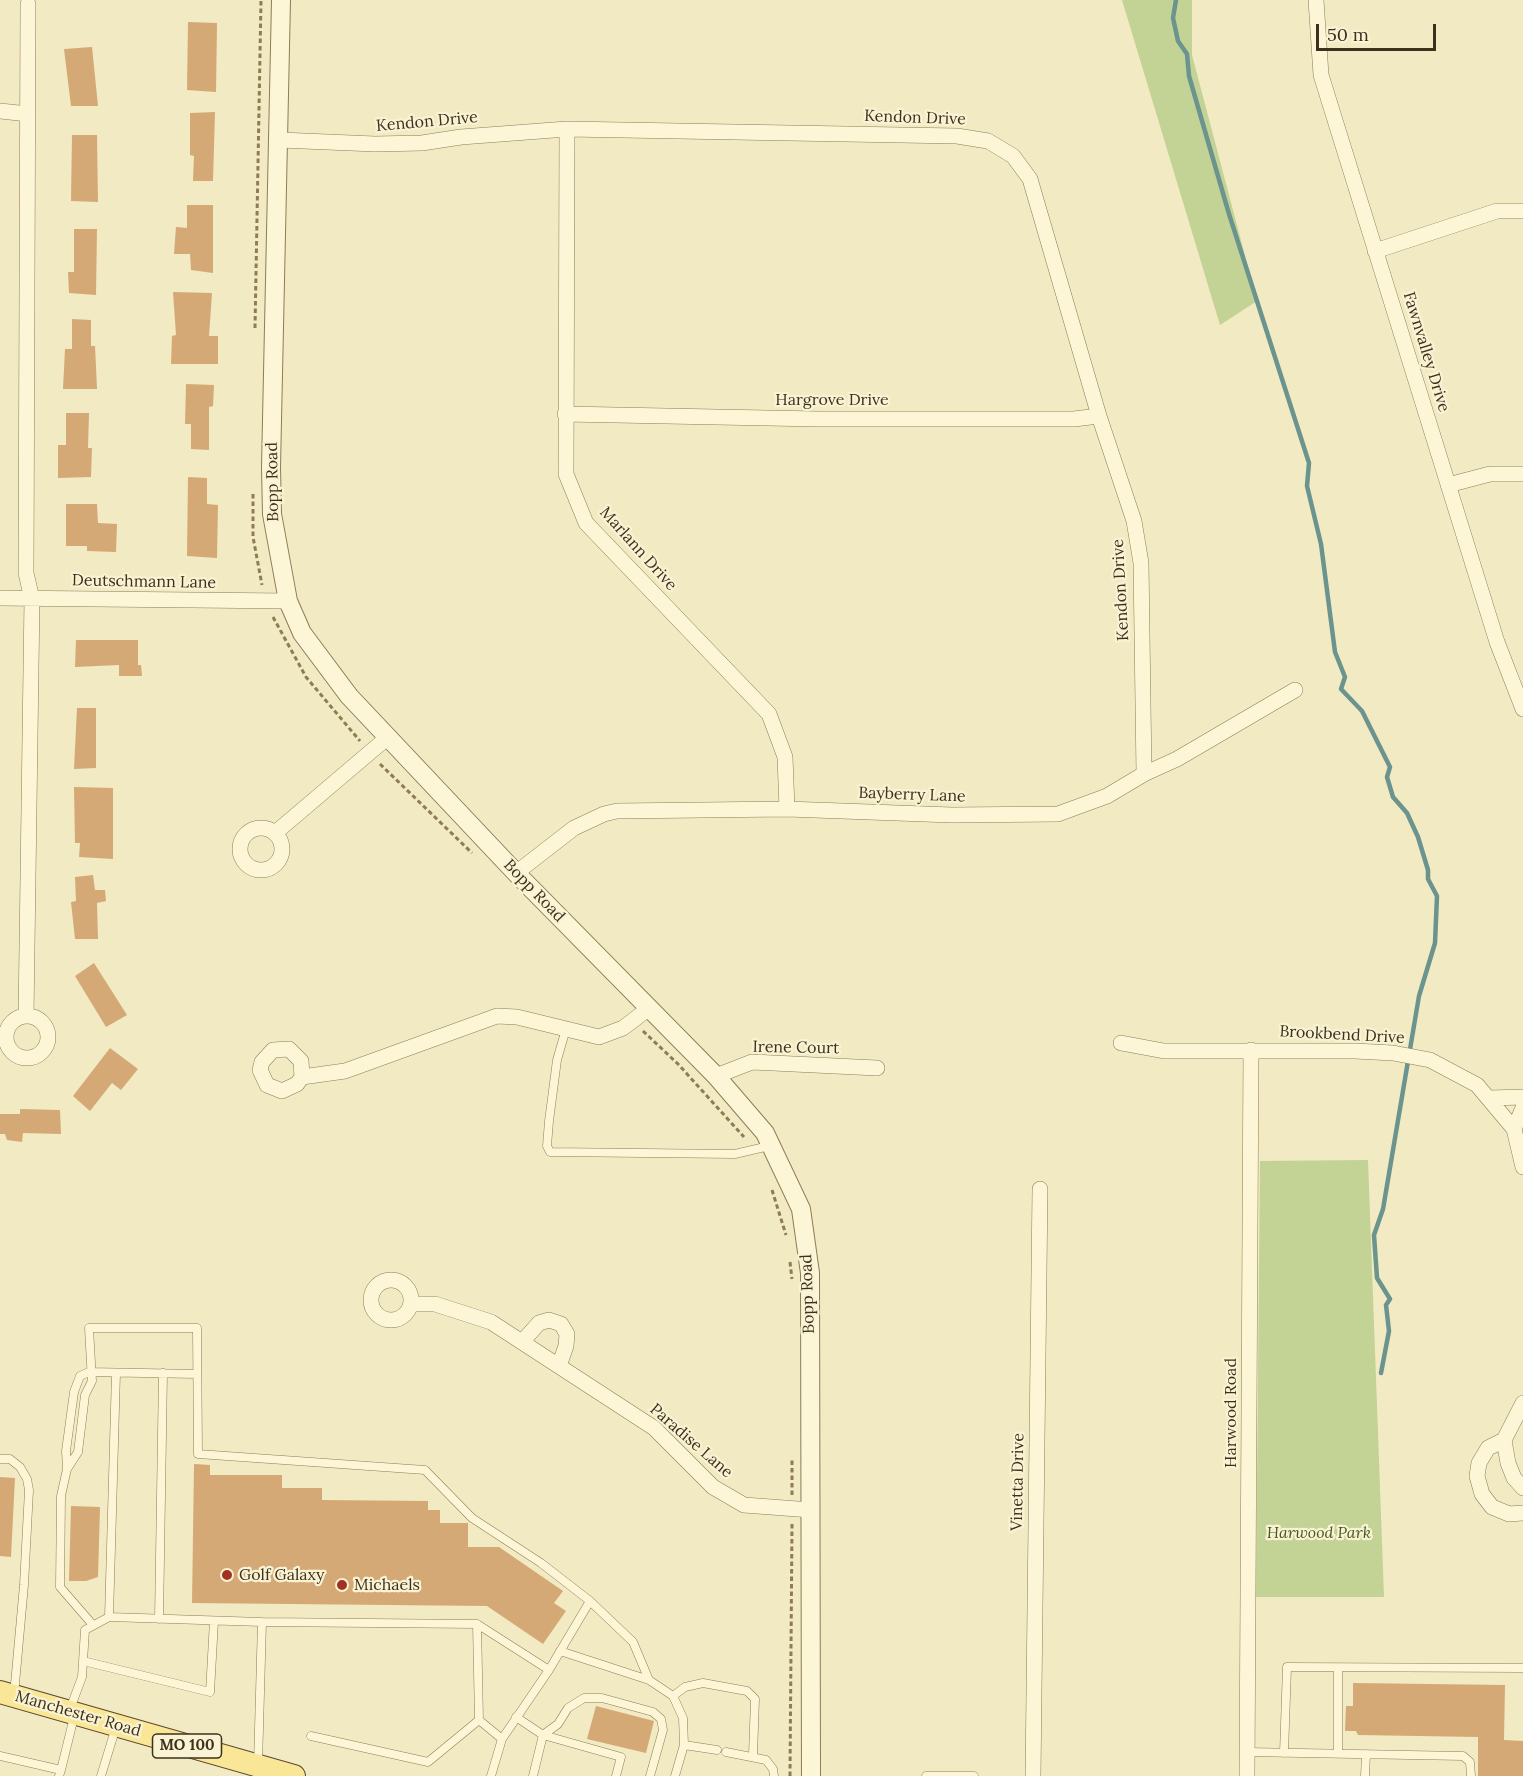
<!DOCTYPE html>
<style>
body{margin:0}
#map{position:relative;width:1523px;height:1776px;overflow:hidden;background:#f2eac2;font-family:Lora,serif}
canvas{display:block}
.scale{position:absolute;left:1316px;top:24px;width:120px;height:27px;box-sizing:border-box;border:3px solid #3d301d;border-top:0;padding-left:8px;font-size:18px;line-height:21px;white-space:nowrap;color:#3d301d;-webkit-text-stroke:4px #f9f3d3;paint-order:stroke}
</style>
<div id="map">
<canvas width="1523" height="1776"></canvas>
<div class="scale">50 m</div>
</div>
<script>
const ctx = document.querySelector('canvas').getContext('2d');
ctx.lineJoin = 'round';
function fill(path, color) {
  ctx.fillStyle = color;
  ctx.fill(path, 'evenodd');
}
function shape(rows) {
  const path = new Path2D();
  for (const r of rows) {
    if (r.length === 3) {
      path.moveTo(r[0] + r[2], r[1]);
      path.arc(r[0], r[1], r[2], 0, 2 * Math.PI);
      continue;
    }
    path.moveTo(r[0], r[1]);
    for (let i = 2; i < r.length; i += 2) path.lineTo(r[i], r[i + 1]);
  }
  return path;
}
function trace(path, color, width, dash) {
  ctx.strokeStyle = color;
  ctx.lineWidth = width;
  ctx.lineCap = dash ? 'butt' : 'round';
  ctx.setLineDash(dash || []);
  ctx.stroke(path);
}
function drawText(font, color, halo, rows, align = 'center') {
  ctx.font = font + ' Lora,serif';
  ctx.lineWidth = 4.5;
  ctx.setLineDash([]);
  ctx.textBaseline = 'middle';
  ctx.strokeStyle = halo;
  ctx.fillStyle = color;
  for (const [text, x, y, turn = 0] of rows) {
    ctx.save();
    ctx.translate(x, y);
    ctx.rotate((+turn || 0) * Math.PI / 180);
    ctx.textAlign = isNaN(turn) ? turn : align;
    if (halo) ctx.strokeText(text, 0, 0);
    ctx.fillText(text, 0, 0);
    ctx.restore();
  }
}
fill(shape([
 [1122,0,1192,0,1192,55,1257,301,1220,325],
 [1368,1160,1384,1597,1256,1597,1260,1161]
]), '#c3d295');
trace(shape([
 [1176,0,1173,18,1178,41,1187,54,1189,76,1229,214,1309,463,1307,486,1321,544,1335,652,1345,677,1341,689,1362,711,1390,767,1387,777,1393,797,1407,813,1418,837,1428,870,1428,879,1437,896,1435,943,1419,996,1383,1209,1374,1235,1377,1278,1390,1299,1386,1305,1389,1331,1381,1373]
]), '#6b948f', 4.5);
fill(shape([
 [188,22,217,23,216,92,187,90],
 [92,47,98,106,71,106,64,49],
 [215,112,213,181,193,181,194,156,190,155,190,113],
 [72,135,97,135,98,202,71,201],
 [187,205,213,205,213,273,191,270,190,254,174,254,176,227,187,228],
 [74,229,97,229,96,295,69,293,68,272,74,272],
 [173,292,212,293,209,336,218,336,218,364,171,364,172,336,176,335],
 [72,319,91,320,91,346,95,346,97,389,63,389,65,349,72,349],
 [186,384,214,385,213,406,209,407,209,450,191,449,191,424,185,424],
 [66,413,89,413,88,448,92,448,91,477,58,478,58,445,66,445],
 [188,477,207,478,207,504,218,505,217,558,187,556],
 [66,504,97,504,98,523,117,524,116,552,87,551,87,546,66,546],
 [76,640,138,640,138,665,141,665,142,676,119,676,119,665,75,667],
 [77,708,96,708,96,768,74,769],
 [74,787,113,788,113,859,79,857,80,843,75,843],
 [93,875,95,890,105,890,106,901,97,903,98,939,75,939,71,902,76,901,75,877],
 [94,963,127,1015,106,1027,75,976],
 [110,1048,138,1069,121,1090,112,1083,90,1111,73,1096],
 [20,1109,60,1110,61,1134,23,1133,22,1142,7,1140,5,1134,0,1134,0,1114,20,1114],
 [194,1464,210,1465,210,1475,282,1475,282,1488,322,1488,322,1500,428,1501,428,1510,440,1510,440,1523,468,1523,468,1547,499,1547,563,1591,554,1603,566,1611,543,1644,487,1606,192,1603],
 [0,1477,15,1478,11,1557,0,1556],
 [71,1506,100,1507,98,1577,86,1581,69,1581],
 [1353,1683,1505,1685,1504,1740,1523,1741,1523,1776,1478,1776,1478,1737,1358,1735,1356,1731,1345,1731,1346,1706,1353,1706],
 [596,1706,654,1721,646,1753,587,1739]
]), '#d4a975');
const service = shape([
 [566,1029,557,1060,549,1121,547,1146,550,1152,735,1154,769,1146],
 [116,1373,109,1617,262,1622],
 [0,1459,10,1459,20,1467,27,1479,29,1490,24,1585,14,1695],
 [67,1469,78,1452,85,1395,92,1381,89,1328,197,1328,198,1454,425,1470,472,1518,541,1563,590,1601,549,1670,477,1624,262,1622,258,1764],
 [590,1601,633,1642,649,1680],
 [159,1619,163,1373],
 [477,1624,479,1720],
 [93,1625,60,1587,61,1496,67,1469,66,1451,74,1392,80,1376,89,1372,197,1374],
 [560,1651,649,1680,673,1696,683,1718,684,1745,675,1776],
 [83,1661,210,1692,214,1621],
 [1338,1668,1338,1753],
 [673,1696,685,1687,703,1683,747,1691,755,1699,753,1755],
 [70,1709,82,1677,85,1630,109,1617],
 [516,1717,543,1735,621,1757,616,1776],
 [311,1736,428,1762,479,1720,502,1739],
 [684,1745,717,1750],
 [726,1752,766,1760,773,1769,774,1776],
 [1247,1752,1463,1756,1470,1762,1471,1776],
 [1284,1753,1287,1667,1523,1668],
 [0,1756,61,1770,59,1776],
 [61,1770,74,1717],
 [101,1776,116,1727],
 [491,1776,502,1739,549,1670],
 [533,1776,543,1735,558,1724,568,1708,584,1698,602,1698,653,1712,661,1719,663,1730,650,1776],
 [926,1776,974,1776],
 [1365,1776,1366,1754]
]);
const minor = shape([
 [1316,0,1321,75,1497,642,1523,709],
 [0,111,28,114],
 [567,129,566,474,586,523,769,714,785,757,787,809],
 [280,140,375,144,422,143,461,137,567,129,957,136,988,141,1013,156,1030,179,1099,416,1134,521,1141,563,1144,774],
 [1375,251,1497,211,1523,211],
 [565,414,818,419,1074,419,1099,416],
 [1448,485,1490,474,1523,474],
 [0,598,288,601],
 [261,849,21],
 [275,833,388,737],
 [516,873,574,828,604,814,617,811,787,809,952,815,1058,814,1107,796,1144,774,1177,759,1295,690],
 [26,1016,32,599,26,573,28,4],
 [27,1037,21],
 [1121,1043,1164,1051,1355,1051,1393,1053,1430,1060,1477,1085,1514,1129],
 [716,1076,752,1062,877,1068],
 [302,1077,301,1061,289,1049,273,1050,262,1062,260,1070,267,1085,282,1091,297,1084,302,1077,345,1071,497,1016,517,1017,599,1037,623,1028,648,1009],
 [1490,1098,1523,1097],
 [1523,1108,1514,1129,1523,1167],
 [391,1300,20],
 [411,1304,435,1304,491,1322,654,1428,713,1487,744,1505,811,1510],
 [522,1342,539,1323,549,1320,561,1324,567,1334,566,1346,559,1366],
 [1523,1403,1504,1440,1508,1463,1514,1478,1523,1488],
 [1504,1440,1488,1448,1479,1463,1477,1476,1482,1494,1492,1507,1509,1514,1523,1513],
 [1033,1776,1040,1189],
 [1247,1776,1251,1050]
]);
const tertiary = shape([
 [281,0,271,467,272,514,288,601,302,633,349,696,516,873,716,1076,765,1133,801,1209,810,1273,811,1776]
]);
const primary = shape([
 [0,1692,294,1776]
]);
trace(service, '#8e7c57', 9);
trace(minor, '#8e7c57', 16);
trace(tertiary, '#8e7c57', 20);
trace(primary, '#5c482c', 24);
trace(shape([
 [255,328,261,0],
 [253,494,253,537,262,585],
 [273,617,306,677,360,741],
 [380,764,472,853],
 [643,1031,678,1064,744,1137],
 [772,1190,786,1235],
 [790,1262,792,1279],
 [792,1495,792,1460],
 [790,1776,792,1523]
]), '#8e7c57', 3, [4.5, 3]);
trace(service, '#fcf6d7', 8);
trace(minor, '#fcf6d7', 15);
trace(tertiary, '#fcf6d7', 18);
trace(primary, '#f9e797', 22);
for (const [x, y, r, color] of [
 [227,1575,6,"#a33121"],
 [342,1585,6,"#a33121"]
]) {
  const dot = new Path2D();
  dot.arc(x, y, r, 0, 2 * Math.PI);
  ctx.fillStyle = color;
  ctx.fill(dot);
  trace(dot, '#f9f3d3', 2);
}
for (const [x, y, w] of [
 [187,1746,69]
]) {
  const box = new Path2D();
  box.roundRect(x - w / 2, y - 12, w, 24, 4.5);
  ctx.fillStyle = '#f9f3d3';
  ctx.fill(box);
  trace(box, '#3d301d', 1.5);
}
drawText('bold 15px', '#3d301d', null, [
 ["MO 100",187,1746]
]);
drawText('16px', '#3d301d', '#f9f3d3', [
 ["Kendon Drive",915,118,2],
 ["Kendon Drive",427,122,-5],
 ["Fawnvalley Drive",1426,352,73],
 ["Hargrove Drive",832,400],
 ["Bopp Road",273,482,-91],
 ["Marlann Drive",638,549,48],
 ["Deutschmann Lane",144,582,1],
 ["Kendon Drive",1121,590,-93],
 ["Bayberry Lane",912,795,2],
 ["Bopp Road",534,891,46],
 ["Brookbend Drive",1342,1035,3],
 ["Irene Court",796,1048,1],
 ["Bopp Road",808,1294,-92],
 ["Harwood Road",1231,1413,-90],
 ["Paradise Lane",691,1441,41],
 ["Vinetta Drive",1018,1482,-89],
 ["Manchester Road",78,1714,16]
]);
drawText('italic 16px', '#455b21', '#f9f3d3', [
 ["Harwood Park",1319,1533]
]);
drawText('16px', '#3d301d', '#f9f3d3', [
 ["Golf Galaxy",239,1575],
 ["Michaels",354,1585]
], 'left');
</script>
